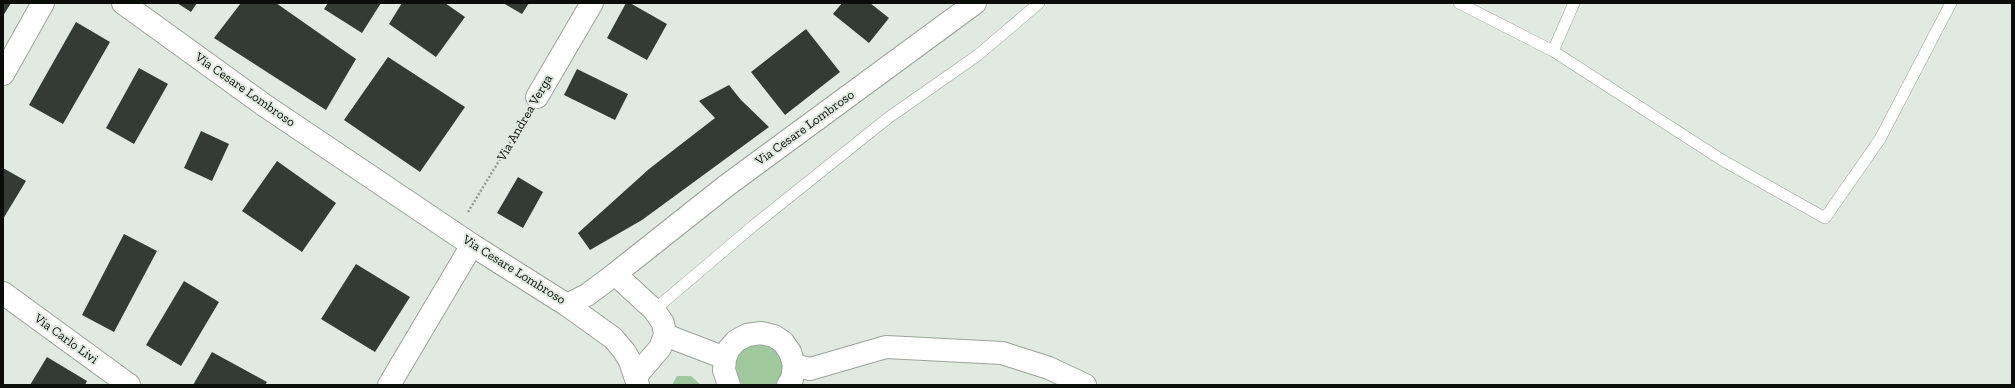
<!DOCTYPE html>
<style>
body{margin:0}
#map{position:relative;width:2015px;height:388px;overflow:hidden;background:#e1eae1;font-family:"Zilla Slab",serif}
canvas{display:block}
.frame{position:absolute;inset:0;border:4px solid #0a0d0a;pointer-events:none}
</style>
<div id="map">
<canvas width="2015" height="388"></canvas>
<div class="frame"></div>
</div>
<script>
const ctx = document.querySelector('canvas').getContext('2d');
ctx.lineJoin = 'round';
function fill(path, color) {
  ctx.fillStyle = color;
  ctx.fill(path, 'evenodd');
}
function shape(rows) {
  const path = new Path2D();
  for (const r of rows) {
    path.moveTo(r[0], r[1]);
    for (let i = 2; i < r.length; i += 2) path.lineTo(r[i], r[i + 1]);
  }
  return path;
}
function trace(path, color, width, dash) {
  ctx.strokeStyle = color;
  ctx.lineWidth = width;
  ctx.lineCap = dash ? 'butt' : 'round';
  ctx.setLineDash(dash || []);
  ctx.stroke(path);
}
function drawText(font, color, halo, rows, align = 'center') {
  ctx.font = font + ' "Zilla Slab",serif';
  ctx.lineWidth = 4;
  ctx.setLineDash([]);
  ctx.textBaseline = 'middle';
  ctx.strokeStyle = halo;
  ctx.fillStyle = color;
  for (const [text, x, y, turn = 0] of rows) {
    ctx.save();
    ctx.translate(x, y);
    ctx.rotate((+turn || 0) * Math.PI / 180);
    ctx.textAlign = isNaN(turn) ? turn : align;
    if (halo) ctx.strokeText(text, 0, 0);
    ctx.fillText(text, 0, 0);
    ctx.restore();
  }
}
fill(shape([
 [759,342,771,345,783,359,783,376,775,385,743,385,739,381,735,364,740,352,749,344],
 [677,376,691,376,701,385,672,385]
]), '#9fc89d');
fill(shape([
 [3,3,11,3,3,16],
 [177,3,197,3,191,12],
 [241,3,276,3,356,59,326,110,214,38],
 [328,3,381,3,362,33,324,9],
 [402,3,445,3,465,17,436,57,389,24],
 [503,3,529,3,522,14],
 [626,3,630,3,667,24,647,60,607,38],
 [842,3,870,3,889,18,869,43,833,14],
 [76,22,110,42,63,124,29,105],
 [806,29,840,72,785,115,751,72],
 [388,57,465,107,420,172,344,120],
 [139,68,168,84,134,144,106,128],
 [577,69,628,94,615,120,564,95],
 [729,85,741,100,769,127,642,220,590,250,578,233,649,169,715,118,699,101],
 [201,131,229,144,212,181,184,168],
 [277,161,336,203,302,252,242,211],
 [3,168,26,181,3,219],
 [518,177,543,192,523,228,497,213],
 [124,234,157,251,114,332,82,315],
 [356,264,410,297,375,352,321,319],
 [184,281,219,302,181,366,146,345],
 [212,352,267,382,265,385,193,385],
 [47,357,87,381,85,385,30,385]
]), '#343b34');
const service = shape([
 [1459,3,1553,51,1722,160,1825,218,1880,139,1951,3],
 [1553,51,1574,3],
 [654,310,753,226,888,118,978,55,1039,3]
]);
const minor = shape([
 [3,74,43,3],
 [537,97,592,3],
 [615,274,654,310,663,323,665,335,660,348,636,376],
 [567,305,587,295,615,274,726,186,975,3],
 [665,335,725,358],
 [794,365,810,369,886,347,1002,353,1049,368,1085,385],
 [389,385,472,245],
 [729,385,724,370,725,358,729,349,736,341,747,335,761,333,774,336,783,342,790,352,794,365,792,379,788,385]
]);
const tertiary = shape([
 [123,3,264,105,472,245,567,305,613,338,624,351,630,361,638,385],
 [3,293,129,385]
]);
trace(service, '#9ba39b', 12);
trace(minor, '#9ba39b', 24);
trace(tertiary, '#9ba39b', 24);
trace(shape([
 [468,212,525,118]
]), '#939a93', 2.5, [2, 2]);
trace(service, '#fff', 11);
trace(minor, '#fff', 22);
trace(tertiary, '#fff', 22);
drawText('13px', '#0a0d0a', '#e1eae1', [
 ["Via Cesare Lombroso",245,90,35],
 ["Via Andrea Verga",525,118,-60],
 ["Via Cesare Lombroso",805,128,-36],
 ["Via Cesare Lombroso",514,270,32],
 ["Via Carlo Livi",66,339,36]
]);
</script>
